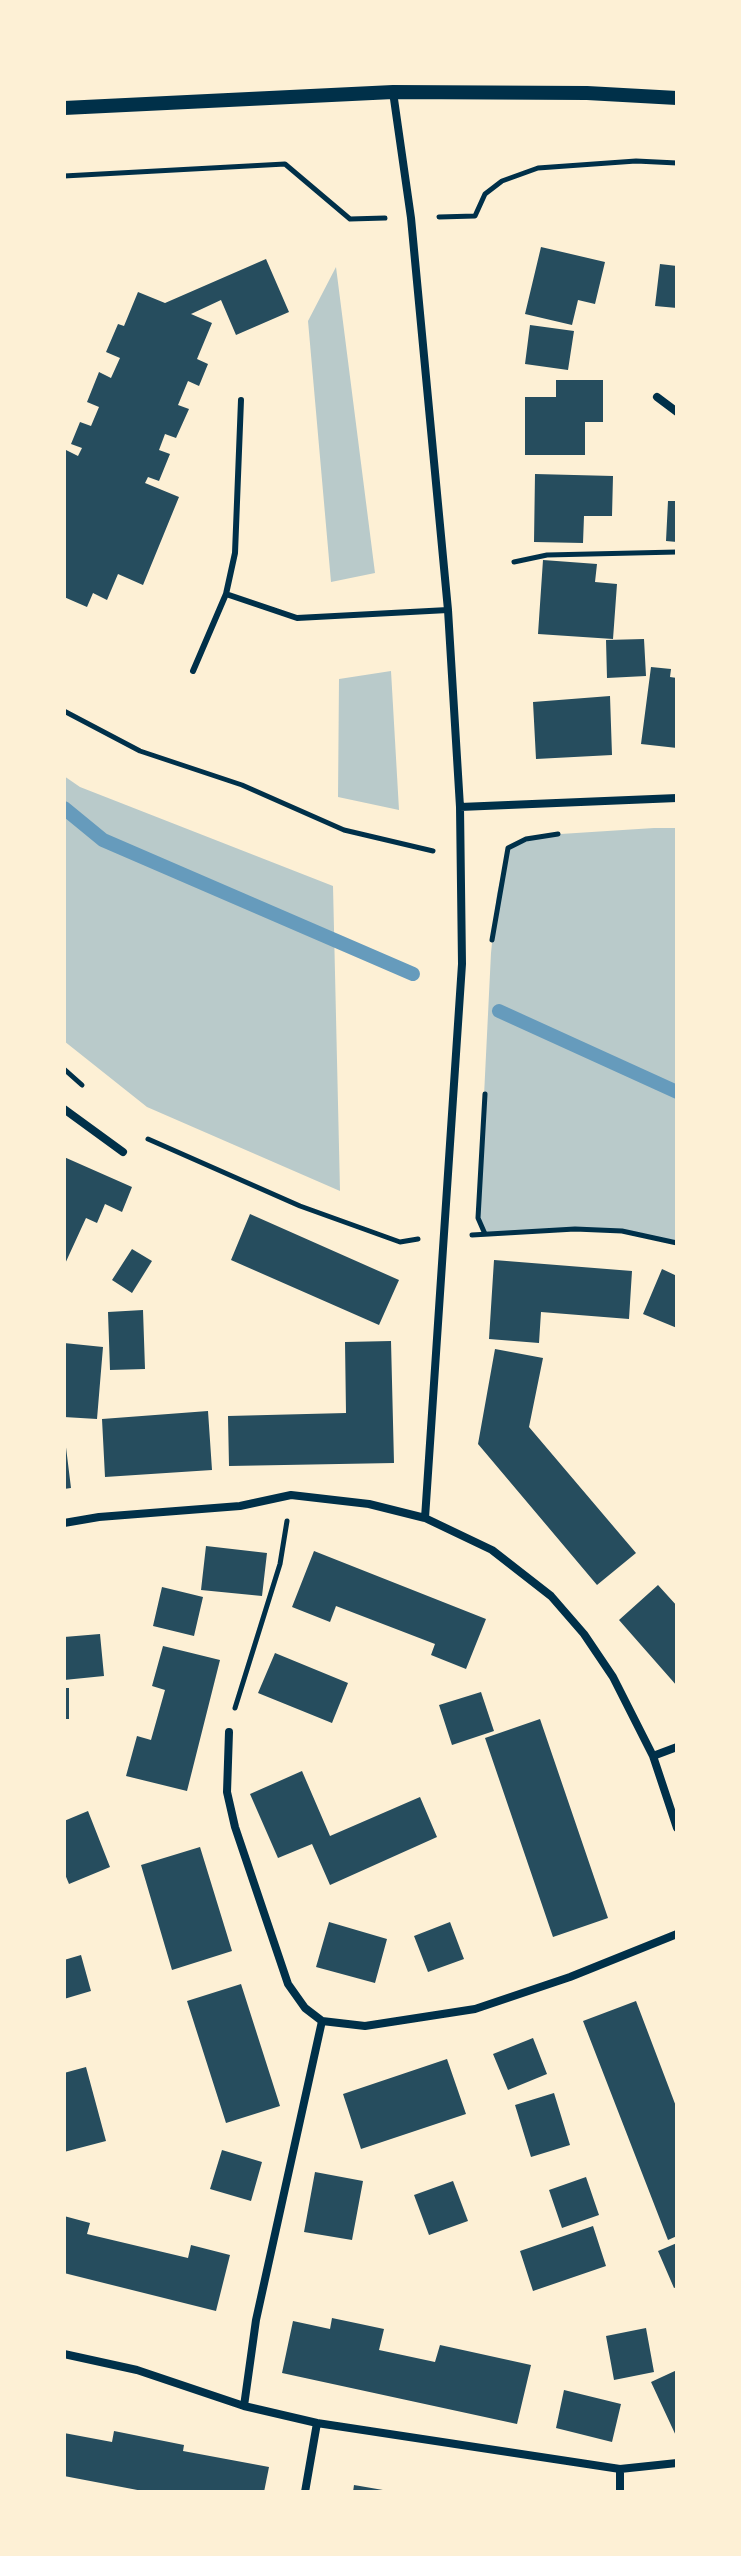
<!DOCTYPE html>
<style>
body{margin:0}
#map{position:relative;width:741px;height:2556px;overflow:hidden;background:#fdf0d5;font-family:"Open Sans",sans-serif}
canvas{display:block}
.frame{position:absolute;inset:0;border:66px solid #fdf0d5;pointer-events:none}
</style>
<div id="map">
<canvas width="741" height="2556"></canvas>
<div class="frame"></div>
</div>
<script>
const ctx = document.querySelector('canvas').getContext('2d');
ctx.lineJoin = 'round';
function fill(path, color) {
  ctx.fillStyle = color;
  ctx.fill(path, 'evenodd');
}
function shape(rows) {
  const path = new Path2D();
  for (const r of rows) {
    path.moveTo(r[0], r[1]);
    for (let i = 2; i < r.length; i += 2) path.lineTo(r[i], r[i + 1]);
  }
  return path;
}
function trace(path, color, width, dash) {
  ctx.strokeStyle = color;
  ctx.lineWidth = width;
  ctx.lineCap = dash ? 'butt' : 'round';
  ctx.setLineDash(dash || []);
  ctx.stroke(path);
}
fill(shape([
 [336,267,375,573,331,582,308,321],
 [391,671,399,810,338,797,339,679],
 [64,776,80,787,333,886,340,1191,147,1107,64,1041],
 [654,828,677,828,677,1243,622,1231,575,1229,486,1234,478,1218,491,953,497,894,508,848,545,835]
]), '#b9caca');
trace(shape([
 [64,808,103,840,413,974],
 [499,1011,677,1092]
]), '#669bbc', 14);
fill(shape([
 [541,247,605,262,595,304,578,300,572,325,525,314],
 [266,259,289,312,236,335,221,300,191,314,212,323,197,359,208,364,199,386,188,381,178,405,189,409,176,438,165,434,159,450,170,454,159,481,148,477,145,483,179,497,143,585,118,574,107,600,93,593,87,607,64,597,64,449,78,456,82,448,71,444,80,422,91,426,99,407,87,402,99,372,111,378,120,358,106,352,118,324,124,326,138,292,165,303],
 [660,264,677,266,677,308,655,306],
 [530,325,574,331,568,370,525,364],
 [556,380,603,380,603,422,585,422,585,455,525,455,525,397,556,397],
 [535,474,613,476,612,516,584,516,583,543,534,542],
 [668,501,677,501,677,542,666,541],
 [543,560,597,564,595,582,617,584,613,639,538,634],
 [644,639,646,676,607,678,606,640],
 [651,667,671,669,670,677,677,678,677,748,641,744],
 [610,696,612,755,536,759,533,702],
 [64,1157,132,1187,122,1212,105,1204,97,1223,86,1218,64,1266],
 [250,1214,399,1280,379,1325,231,1260],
 [132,1249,152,1261,132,1293,112,1280],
 [494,1260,632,1271,629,1319,541,1312,539,1343,489,1339],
 [662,1269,677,1276,677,1328,643,1314],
 [143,1310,145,1369,110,1370,108,1312],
 [391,1341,394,1463,229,1466,228,1416,346,1413,345,1342],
 [64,1343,103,1347,97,1419,64,1417],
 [495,1349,543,1358,529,1427,636,1553,597,1585,478,1444],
 [208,1411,212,1470,105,1477,102,1419],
 [64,1431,71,1488,64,1489],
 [206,1546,267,1553,262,1596,201,1590],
 [314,1551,486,1619,466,1669,431,1655,435,1644,336,1606,330,1622,292,1607],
 [658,1585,677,1606,677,1686,619,1620],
 [162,1587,203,1597,194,1636,153,1626],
 [100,1634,104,1676,64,1680,64,1637],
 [163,1646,220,1660,187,1791,126,1776,137,1736,151,1740,165,1690,152,1686],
 [275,1653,348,1683,332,1723,258,1693],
 [64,1688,69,1688,69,1719,64,1719],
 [481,1692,494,1731,452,1745,439,1705],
 [540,1719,608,1918,553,1937,485,1738],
 [302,1771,330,1836,420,1797,437,1837,330,1885,312,1844,278,1858,250,1794],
 [88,1811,110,1867,69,1884,64,1872,64,1821],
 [200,1847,232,1951,172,1970,141,1865],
 [329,1922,387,1939,375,1983,316,1967],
 [450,1922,464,1959,428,1972,414,1936],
 [81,1955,91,1991,64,1999,64,1960],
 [241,1984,280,2106,226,2123,187,2001],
 [636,2001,677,2109,677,2236,668,2240,583,2021],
 [533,2038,547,2074,508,2090,493,2054],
 [447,2059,466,2114,361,2149,343,2094],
 [86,2067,106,2141,64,2152,64,2073],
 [554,2093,570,2145,531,2157,515,2105],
 [222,2150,262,2162,251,2201,210,2189],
 [315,2172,363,2181,352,2240,304,2232],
 [586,2177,599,2215,562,2228,549,2190],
 [453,2181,468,2221,429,2235,414,2195],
 [64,2216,90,2223,87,2234,188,2258,191,2245,230,2255,216,2311,64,2273],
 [593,2226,606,2266,533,2291,520,2251],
 [677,2243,677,2287,674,2288,658,2251],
 [332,2318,384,2329,379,2350,435,2362,440,2345,531,2365,517,2424,282,2373,293,2321,330,2329],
 [646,2328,654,2372,614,2380,606,2336],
 [677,2370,677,2438,651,2382],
 [564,2390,621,2404,612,2442,556,2428],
 [114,2431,184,2445,183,2451,269,2467,264,2492,148,2492,64,2476,64,2433,112,2442],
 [354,2485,383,2490,383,2492,353,2492]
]), '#264d5e');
trace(shape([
 [64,176,285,164,350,219,385,218],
 [439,217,475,216,485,194,502,181,538,168,636,161,677,163],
 [514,562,547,555,677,552],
 [64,711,140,751,242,785,344,830,433,851],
 [492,940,508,848,526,839,558,834],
 [64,1069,82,1085],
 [485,1094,478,1218,485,1234],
 [148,1139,300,1206,400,1242,418,1239],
 [472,1235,575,1229,622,1231,677,1243],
 [235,1708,280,1564,287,1521]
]), '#003049', 5);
trace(shape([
 [226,594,297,618,448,610],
 [193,671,226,594,235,553,241,400]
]), '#003049', 6);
trace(shape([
 [393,92,411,218,448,610,460,807,462,964,425,1518],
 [657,397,677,412],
 [460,807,677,798],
 [64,1109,123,1152],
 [64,1523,99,1517,240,1506,291,1495,369,1504,425,1518,492,1550,551,1596,584,1634,613,1677,653,1756,677,1828],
 [229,1732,227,1792,235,1827,288,1984,305,2008,322,2021,256,2320,244,2406],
 [653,1756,677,1747],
 [322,2021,365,2026,475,2009,570,1977,677,1934],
 [64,2354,137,2370,244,2406,317,2423,620,2469,677,2463],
 [305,2492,317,2423],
 [620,2492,620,2469]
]), '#003049', 8);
trace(shape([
 [64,108,393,92,587,93,677,98]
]), '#003049', 14);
</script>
